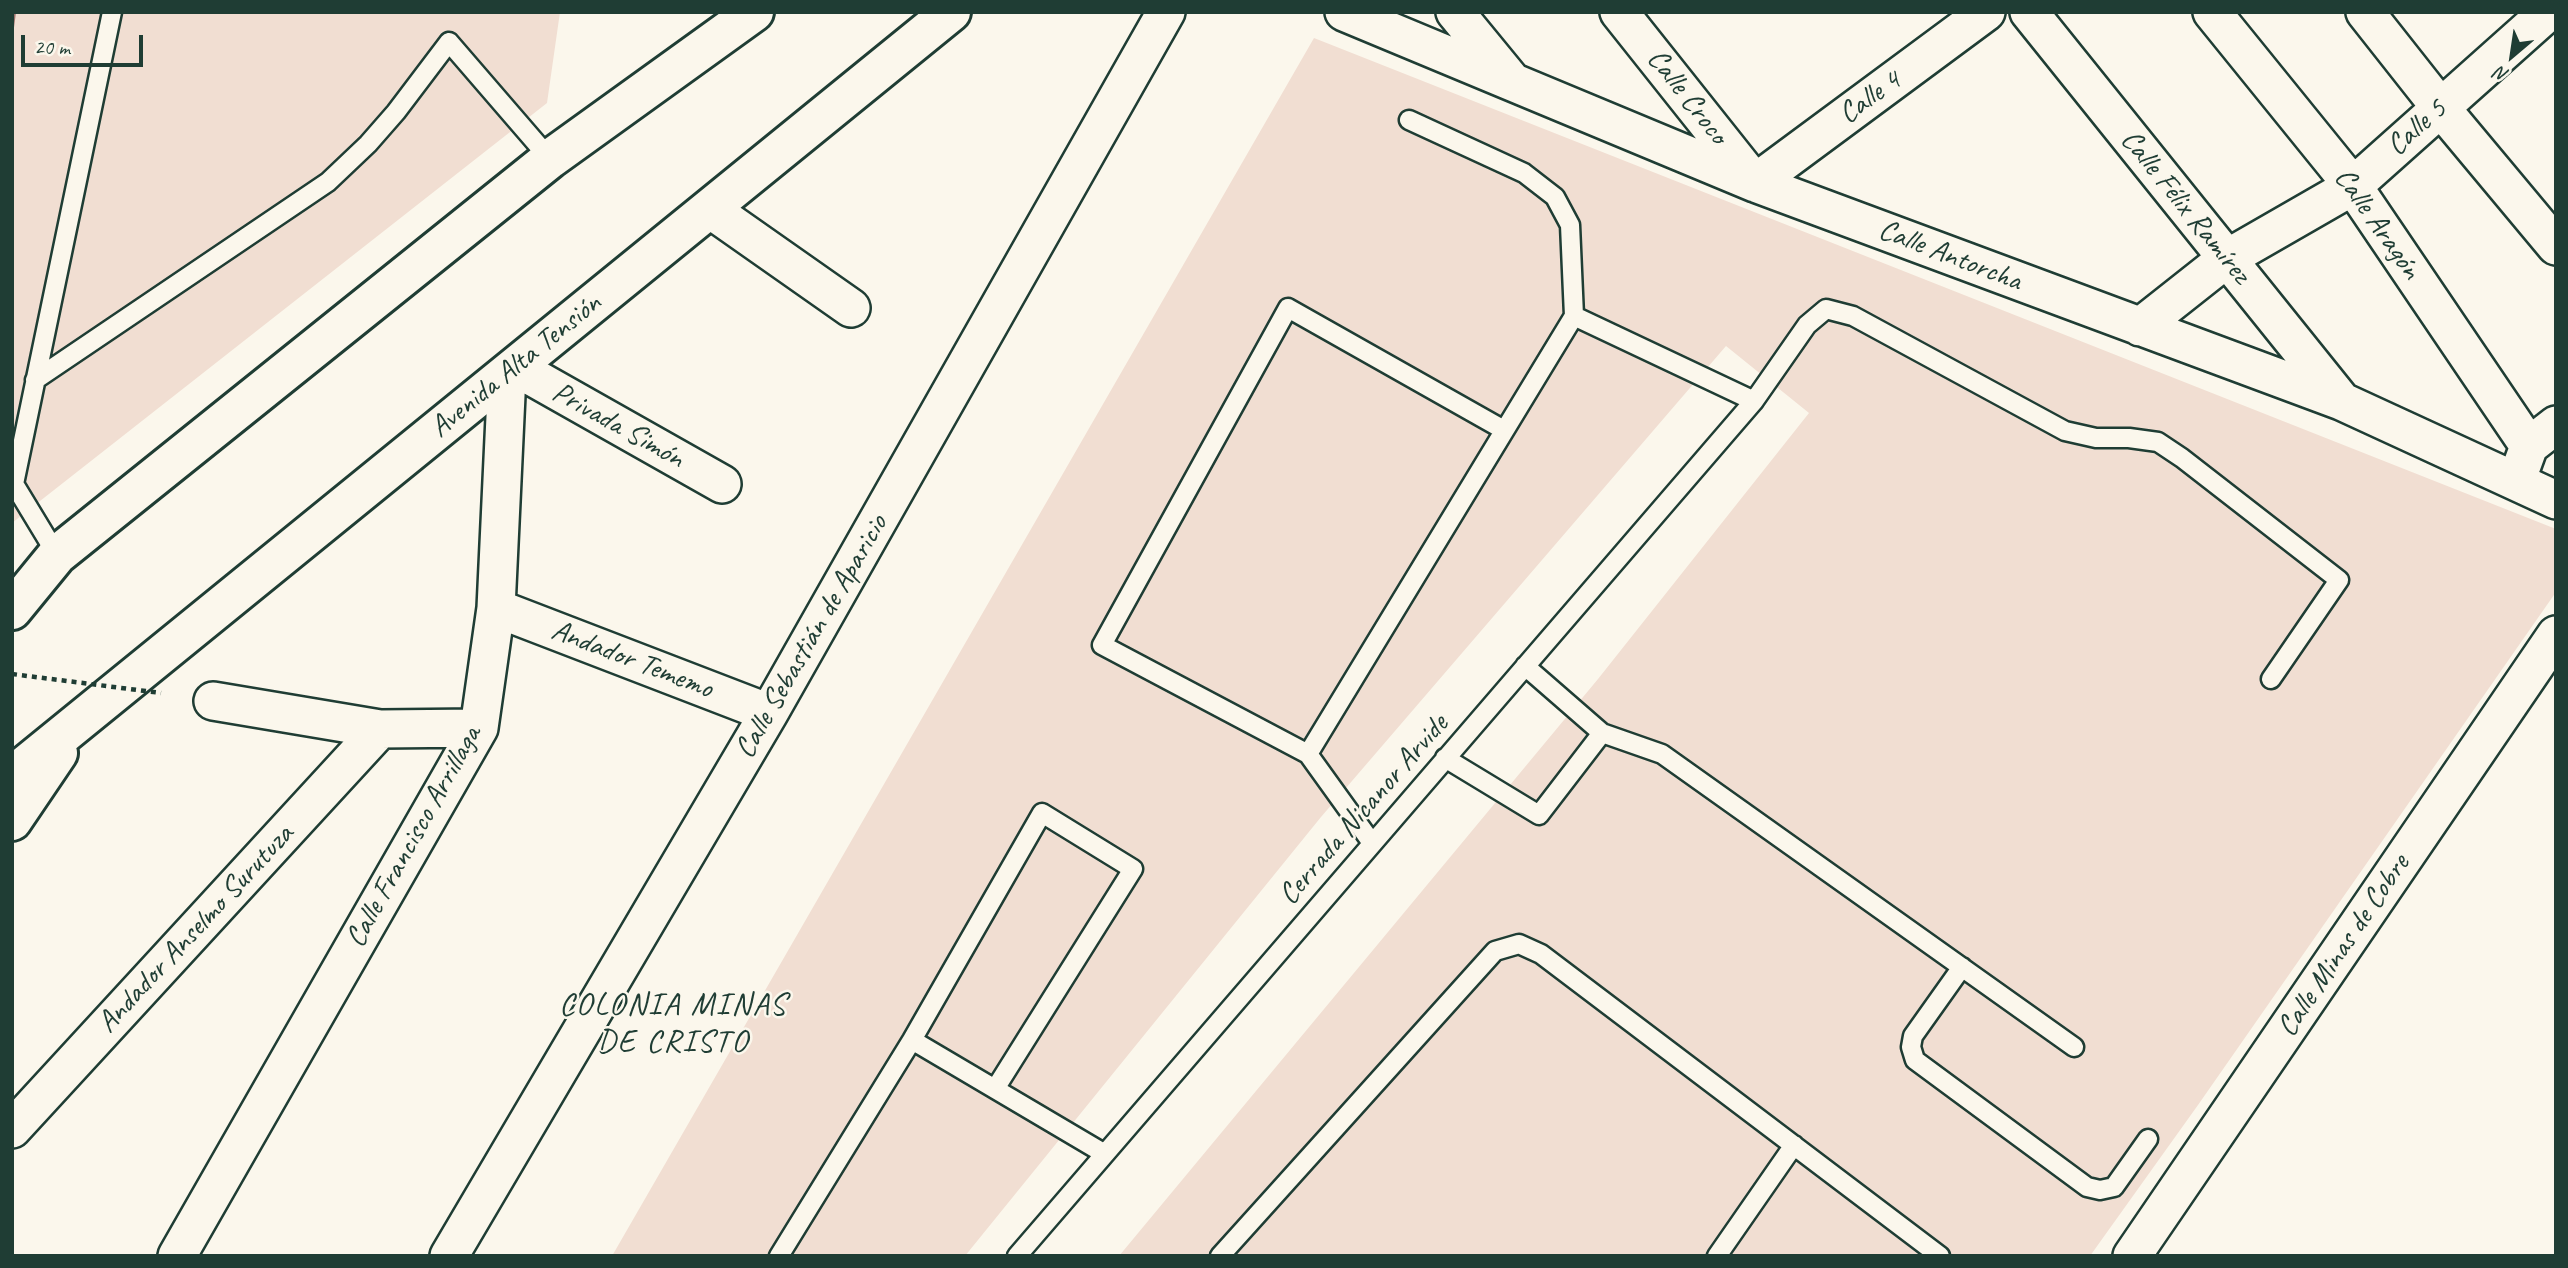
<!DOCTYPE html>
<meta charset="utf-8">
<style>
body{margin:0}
#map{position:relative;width:2568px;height:1268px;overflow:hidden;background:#fbf7ec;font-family:Caveat,sans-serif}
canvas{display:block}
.frame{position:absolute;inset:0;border:14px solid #1f3d34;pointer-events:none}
.north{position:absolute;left:2477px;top:21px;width:70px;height:70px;-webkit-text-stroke:5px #fbf7ec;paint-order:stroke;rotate:209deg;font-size:19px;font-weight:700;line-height:28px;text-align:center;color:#1f3d34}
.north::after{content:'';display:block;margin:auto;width:24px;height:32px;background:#1f3d34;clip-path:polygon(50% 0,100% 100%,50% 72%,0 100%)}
.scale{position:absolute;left:21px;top:35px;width:122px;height:32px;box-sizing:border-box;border:4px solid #1f3d34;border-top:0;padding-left:9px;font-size:21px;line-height:24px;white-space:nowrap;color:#1f3d34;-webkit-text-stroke:5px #fbf7ec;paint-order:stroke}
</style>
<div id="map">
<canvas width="2568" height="1268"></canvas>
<div class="frame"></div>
<div class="north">N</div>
<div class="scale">20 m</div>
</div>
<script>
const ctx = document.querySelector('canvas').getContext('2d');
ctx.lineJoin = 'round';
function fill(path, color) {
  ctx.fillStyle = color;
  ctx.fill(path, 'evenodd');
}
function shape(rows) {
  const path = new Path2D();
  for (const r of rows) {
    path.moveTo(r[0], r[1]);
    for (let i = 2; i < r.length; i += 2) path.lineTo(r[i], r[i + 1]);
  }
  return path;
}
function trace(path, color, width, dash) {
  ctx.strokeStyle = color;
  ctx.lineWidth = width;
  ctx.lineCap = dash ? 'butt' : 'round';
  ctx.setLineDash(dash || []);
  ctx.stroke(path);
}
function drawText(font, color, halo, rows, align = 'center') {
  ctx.font = font + ' Caveat,sans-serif';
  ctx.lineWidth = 5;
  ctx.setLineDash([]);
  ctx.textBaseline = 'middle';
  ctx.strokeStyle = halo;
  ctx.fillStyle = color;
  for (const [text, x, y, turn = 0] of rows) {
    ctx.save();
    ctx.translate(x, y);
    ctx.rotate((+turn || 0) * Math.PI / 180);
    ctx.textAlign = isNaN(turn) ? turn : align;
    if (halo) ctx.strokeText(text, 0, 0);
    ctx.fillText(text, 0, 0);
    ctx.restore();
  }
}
fill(shape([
 [12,12,560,12,547,103,12,523],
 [1314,38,2556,529,2556,592,2198,1105,2090,1256,1119,1256,1598,679,1809,413,1726,346,1321,817,965,1256,612,1256]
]), '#f1ded2');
const lane = shape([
 [1409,120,1524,173,1555,197,1570,225,1574,316],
 [35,380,328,182,368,144,396,112,449,42,550,159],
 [57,555,14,484,112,12],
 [1602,733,1662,754,2074,1047],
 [1308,754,1102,645,1288,308,1504,430],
 [1445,758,1539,815,1602,733,1525,666],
 [1372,843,1308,754,1574,316,1754,401],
 [1962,967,1913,1036,1911,1047,1915,1060,2087,1187,2100,1190,2114,1187,2148,1139],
 [912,1040,1105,1154],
 [779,1256,912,1040,1042,813,1133,869,995,1089],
 [1017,1256,1754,401,1807,325,1826,309,1853,316,2065,431,2096,438,2129,438,2158,442,2182,458,2339,580,2271,679],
 [1220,1256,1495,951,1519,944,1541,954,1940,1256],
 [1717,1256,1794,1145]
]);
const street = shape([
 [1344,12,1755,183,2341,401,2556,500],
 [1455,12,1510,79],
 [1619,12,1755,183,1986,12],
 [2029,12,2340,399],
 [2212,12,2353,186,2529,446],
 [2365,12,2440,107,2556,246],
 [710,209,851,308],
 [2140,327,2226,259,2353,186,2548,12],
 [515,367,722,484],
 [2521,468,2529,446,2556,425],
 [496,608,769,713],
 [213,701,380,729,479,728],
 [12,1129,380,729],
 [177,1256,479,728,496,608,507,374],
 [449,1256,769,713,1166,12],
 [2132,1256,2556,635]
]);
const secondary = shape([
 [12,610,57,555,550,159,754,12],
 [12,776,951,12],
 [12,821,58,753]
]);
trace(lane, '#1f3d34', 23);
trace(street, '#1f3d34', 42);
trace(secondary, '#1f3d34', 44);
trace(lane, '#fbf7ec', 18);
trace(street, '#fbf7ec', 37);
trace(secondary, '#fbf7ec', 38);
trace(shape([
 [12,674,161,693]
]), '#1f3d34', 4.5, [5, 5]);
fill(shape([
 [12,12,16,12,12,43]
]), '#99716a');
drawText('30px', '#1f3d34', '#fbf7ec', [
 ["Calle Croco",1687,97,52],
 ["Calle 4",1870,98,-36],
 ["Calle 5",2417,128,-42],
 ["Calle Félix Ramírez",2185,207,51],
 ["Calle Aragón",2377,224,55],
 ["Calle Antorcha",1950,256,21],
 ["Avenida Alta Tensión",516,366,-39],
 ["Privada Simón",618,426,29],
 ["Calle Sebastián de Aparicio",812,637,-60],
 ["Andador Tememo",632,660,21],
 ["Cerrada Nicanor Arvide",1364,810,-49],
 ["Calle Francisco Arrillaga",414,837,-61],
 ["Andador Anselmo Surutuza",196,929,-47],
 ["Calle Minas de Cobre",2344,946,-56]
]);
ctx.letterSpacing = '2px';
drawText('32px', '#1f3d34', '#fbf7ec', [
 ["COLONIA MINAS",673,1006],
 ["DE CRISTO",673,1043]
]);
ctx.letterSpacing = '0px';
</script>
